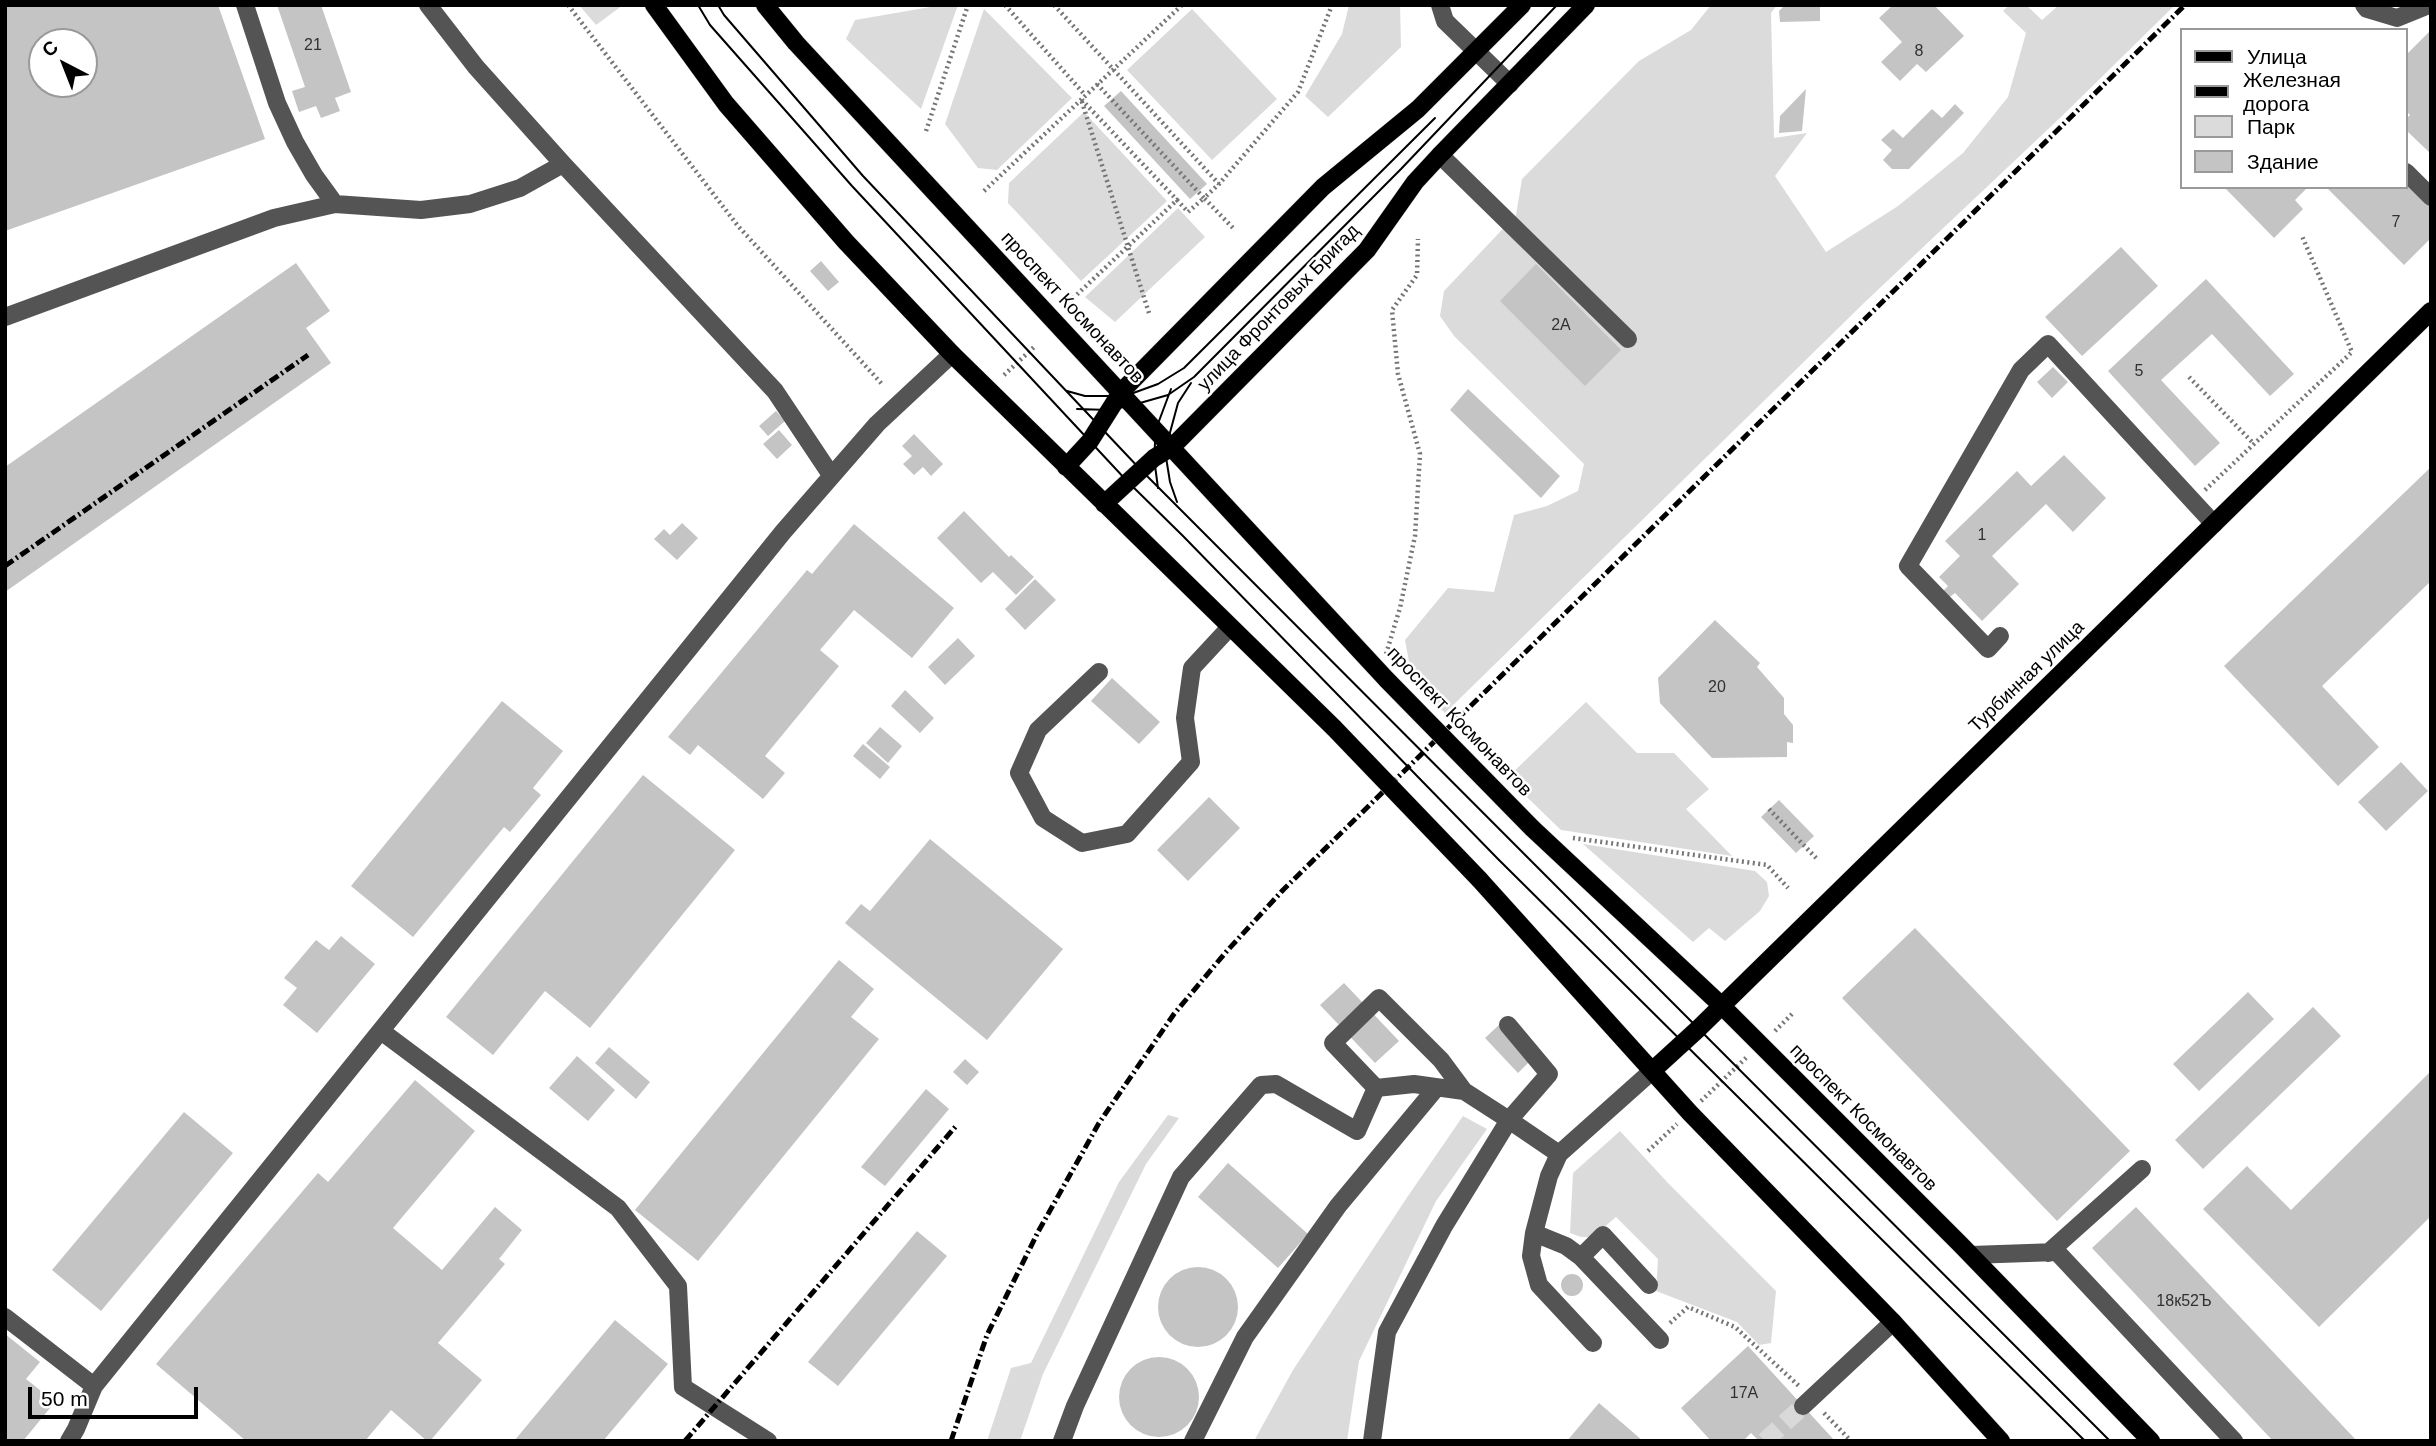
<!DOCTYPE html>
<meta charset="utf-8">
<style>
body{margin:0}
#map{position:relative;width:2436px;height:1446px;overflow:hidden;background:#fff;font-family:Arial,sans-serif}
canvas{display:block}
.frame{position:absolute;inset:0;border:7px solid #000;pointer-events:none}
.legend{position:absolute;left:2180px;top:28px;width:228px;height:161px;box-sizing:border-box;background:#fff;border:2px solid #999;margin:0;padding:9px 12px;list-style:none;font-size:21px;color:#000}
.legend li{display:flex;align-items:center;gap:14px;height:35px}
.legend b{width:35px;border:2px solid #999}
.north{position:absolute;left:28px;top:28px;width:70px;height:70px;box-sizing:border-box;background:#fff;border:2px solid #999;border-radius:50%;rotate:318deg;font-size:19px;font-weight:700;line-height:28px;text-align:center;color:#000}
.north::after{content:'';display:block;margin:auto;width:24px;height:32px;background:#000;clip-path:polygon(50% 0,100% 100%,50% 72%,0 100%)}
.scale{position:absolute;left:28px;top:1387px;width:170px;height:32px;box-sizing:border-box;border:4px solid #000;border-top:0;padding-left:9px;font-size:21px;line-height:24px;white-space:nowrap;color:#000;-webkit-text-stroke:5px #fff;paint-order:stroke}
</style>
<div id="map">
<canvas width="2436" height="1446"></canvas>
<div class="frame"></div>
<ul class="legend">
<li><b style="height:9px;background:#000"></b>Улица</li>
<li><b style="height:9px;background:#000"></b>Железная дорога</li>
<li><b style="height:19px;background:#dbdbdb"></b>Парк</li>
<li><b style="height:19px;background:#c4c4c4"></b>Здание</li>
</ul>
<div class="north">С</div>
<div class="scale">50 m</div>
</div>
<script>
const ctx = document.querySelector('canvas').getContext('2d');
ctx.lineJoin = 'round';
function fill(path, color) {
  ctx.fillStyle = color;
  ctx.fill(path, 'evenodd');
}
function shape(rows) {
  const path = new Path2D();
  for (const r of rows) {
    if (r.length === 3) {
      path.moveTo(r[0] + r[2], r[1]);
      path.arc(r[0], r[1], r[2], 0, 2 * Math.PI);
      continue;
    }
    path.moveTo(r[0], r[1]);
    for (let i = 2; i < r.length; i += 2) path.lineTo(r[i], r[i + 1]);
  }
  return path;
}
function trace(path, color, width, dash) {
  ctx.strokeStyle = color;
  ctx.lineWidth = width;
  ctx.lineCap = dash ? 'butt' : 'round';
  ctx.setLineDash(dash || []);
  ctx.stroke(path);
}
function drawText(font, color, halo, rows, align = 'center') {
  ctx.font = font + ' Arial,sans-serif';
  ctx.lineWidth = 5;
  ctx.setLineDash([]);
  ctx.textBaseline = 'middle';
  ctx.strokeStyle = halo;
  ctx.fillStyle = color;
  for (const [text, x, y, turn = 0] of rows) {
    ctx.save();
    ctx.translate(x, y);
    ctx.rotate((+turn || 0) * Math.PI / 180);
    ctx.textAlign = isNaN(turn) ? turn : align;
    if (halo) ctx.strokeText(text, 0, 0);
    ctx.fillText(text, 0, 0);
    ctx.restore();
  }
}
fill(shape([
 [579,5,623,5,596,25],
 [942,5,958,5,921,109,846,39,855,20],
 [1349,5,1400,5,1401,47,1328,117,1305,96,1342,34],
 [1711,5,1777,5,1771,13,1774,138,1807,133,1775,176,1826,252,1898,206,1963,153,2008,97,2026,33,2003,11,2009,5,2026,5,2042,20,2059,5,2175,5,2062,116,1865,302,1445,713,1413,684,1405,640,1448,588,1494,592,1514,515,1547,506,1578,491,1584,464,1454,336,1440,316,1444,291,1516,215,1522,179,1639,61,1691,30],
 [984,9,1072,98,997,170,978,168,945,124],
 [1192,9,1277,99,1212,160,1127,70],
 [1084,112,1167,201,1081,281,1008,203,1009,183],
 [1178,208,1205,237,1115,322,1085,297],
 [1586,702,1637,753,1674,753,1709,789,1686,809,1732,856,1561,830,1507,778],
 [1583,844,1755,871,1767,882,1769,896,1760,911,1725,941,1709,928,1693,942],
 [1168,1115,1179,1118,1146,1164,1043,1374,1020,1441,987,1441,1011,1368,1031,1363,1119,1182],
 [1463,1116,1487,1129,1436,1201,1359,1361,1347,1441,1254,1441,1293,1370,1408,1196],
 [1620,1131,1668,1183,1776,1291,1771,1343,1759,1345,1737,1322,1656,1291,1658,1259,1616,1217,1593,1237,1581,1237,1570,1233,1573,1173]
]), '#dbdbdb');
fill(shape([
 [5,5,218,5,265,139,5,231],
 [42,42,84,42,84,84,42,84],
 [277,5,321,5,351,92,335,98,340,111,321,118,316,106,299,112,292,91,305,87],
 [1785,5,1820,5,1820,21,1780,22,1779,11],
 [1893,5,1934,5,1964,36,1926,72,1917,64,1900,81,1881,62,1902,42,1879,18],
 [2431,30,2431,154,2406,130,2406,119,2410,115,2406,111,2406,55],
 [1806,89,1802,131,1779,133,1780,116],
 [1121,91,1207,184,1190,199,1104,106],
 [1955,104,1964,113,1909,169,1892,169,1883,160,1892,150,1881,140,1893,129,1903,138,1932,109,1942,118],
 [2406,183,2431,207,2431,238,2404,265,2326,187,2406,187],
 [2224,187,2308,187,2295,200,2303,209,2274,238],
 [2121,247,2158,286,2082,356,2045,317],
 [821,261,839,282,828,291,810,271],
 [296,263,330,311,306,328,331,363,5,592,5,467],
 [1536,264,1621,350,1585,386,1500,301],
 [2206,279,2294,374,2270,396,2212,334,2161,380,2220,443,2195,466,2108,371],
 [2053,367,2068,382,2052,398,2037,382],
 [1468,389,1560,476,1541,498,1450,410],
 [776,411,785,421,768,436,759,426],
 [779,430,792,445,777,459,763,444],
 [914,434,943,464,931,476,923,467,914,475,903,464,912,456,902,446],
 [2064,455,2106,498,2073,532,2046,504,1992,556,2019,584,1982,621,1955,593,1947,599,1941,593,1948,586,1939,577,1960,556,1945,541,2017,471,2031,486],
 [2431,467,2431,581,2322,686,2379,747,2338,786,2224,666],
 [964,511,1009,557,1011,555,1034,577,1016,595,993,572,981,583,937,538],
 [682,523,698,538,677,560,654,539,664,529,670,535],
 [854,524,954,608,912,658,854,610,820,650,839,666,765,756,785,773,763,799,698,745,690,755,668,737,807,570,812,574],
 [1035,579,1056,600,1025,630,1005,609],
 [1715,620,1760,663,1757,667,1784,698,1784,714,1793,725,1793,743,1787,742,1787,757,1712,758,1660,703,1658,678],
 [958,638,975,656,945,685,928,667],
 [1112,678,1160,722,1139,744,1091,701],
 [905,690,934,718,920,733,891,706],
 [502,701,563,751,533,788,541,795,510,832,504,827,413,937,351,886],
 [880,727,902,746,888,763,866,743],
 [863,744,890,767,880,779,853,756],
 [2401,762,2428,791,2386,831,2358,802],
 [643,775,735,850,590,1028,545,991,493,1055,446,1017],
 [1209,797,1240,828,1188,881,1157,850],
 [1779,800,1814,836,1796,853,1761,817],
 [930,839,1063,949,987,1040,845,923,861,904,870,911],
 [1915,928,2130,1151,2057,1221,1842,998],
 [341,936,375,964,317,1033,283,1005,297,988,284,978,316,940,329,950],
 [839,960,874,989,851,1017,879,1039,698,1261,635,1210],
 [1344,983,1399,1041,1375,1063,1320,1005],
 [2248,992,2274,1019,2199,1091,2173,1064],
 [2313,1007,2341,1036,2203,1169,2175,1140],
 [1500,1024,1532,1059,1518,1073,1485,1038],
 [609,1047,650,1082,636,1099,595,1063],
 [577,1056,615,1090,588,1121,549,1088],
 [965,1059,979,1072,967,1085,953,1072],
 [2431,1071,2431,1216,2319,1327,2203,1209,2247,1166,2291,1210],
 [415,1080,475,1131,393,1228,442,1270,495,1207,522,1230,499,1259,505,1264,438,1343,482,1380,430,1441,427,1441,391,1410,365,1441,246,1441,156,1364,318,1173,328,1182],
 [926,1089,949,1109,885,1186,861,1167],
 [184,1112,233,1153,101,1311,52,1270],
 [1228,1163,1308,1234,1278,1268,1198,1197],
 [2136,1207,2276,1355,2357,1441,2273,1441,2092,1248],
 [917,1231,947,1256,838,1386,808,1362],
 [1198,1307,40],
 [1572,1285,11],
 [615,1320,668,1364,603,1441,514,1441],
 [5,1334,40,1362,26,1379,55,1402,23,1441,5,1441],
 [1748,1346,1835,1441,1759,1441,1751,1433,1743,1441,1711,1441,1681,1408],
 [1159,1397,40],
 [1599,1403,1643,1441,1567,1441]
]), '#c4c4c4');
trace(shape([
 [1765,1441,1803,1406]
]), '#d9d9d9', 18, [18, 9]);
const major = shape([
 [654,5,726,104,846,242,952,354,1334,728],
 [765,5,796,43,1387,680],
 [1066,467,1090,441,1121,392,1323,187,1418,109,1522,5],
 [1104,504,1154,458,1172,447,1367,250,1415,182,1440,155,1586,5],
 [1532,828,1721,1005,1960,1244,2151,1441],
 [1479,879,1690,1113,1893,1322,2001,1441],
 [1652,1071,1698,1029,2431,311]
]);
trace(major, '#dbdbdb', 19);
trace(shape([
 [568,5,738,226,882,384],
 [1005,5,1085,95],
 [1054,5,1219,184],
 [1097,84,1204,198,1219,184,1298,92,1332,5],
 [926,131,968,5],
 [984,191,1182,5],
 [1069,302,1177,200,1188,212,1204,198,1233,228],
 [1149,313,1081,99,1177,200],
 [1004,375,1034,347],
 [2189,377,2254,444],
 [2205,490,2352,352,2302,236],
 [1386,654,1400,608,1415,536,1420,454,1398,374,1392,310,1417,275,1418,239],
 [1769,809,1818,860],
 [1573,838,1767,865,1788,888],
 [1775,1031,1792,1014],
 [1701,1101,1748,1056],
 [1648,1151,1677,1124],
 [1670,1323,1688,1307,1735,1327,1799,1386],
 [1824,1413,1851,1441]
]), '#767676', 4.5, [2, 3.5]);
trace(shape([
 [245,5,277,103,295,142,314,175,335,204],
 [428,5,476,67,563,164,775,391,831,475],
 [1440,5,1445,21,1510,84],
 [2364,5,2367,9,2397,18,2429,5],
 [1440,155,1628,339],
 [2406,172,2431,197],
 [5,317,274,218,335,204,421,210,470,204,520,188,563,164],
 [2000,636,1988,649,1908,566,2021,370,2048,344,2214,524],
 [1099,672,1038,730,1019,773,1043,818,1082,843,1127,834,1191,762,1185,718,1192,668,1230,627],
 [381,1031,618,1208,678,1286,683,1387,768,1441],
 [1464,1091,1441,1060,1379,998,1333,1043,1376,1088,1414,1084,1464,1091,1509,1120,1549,1074,1508,1025],
 [1559,1154,1549,1176,1534,1233,1566,1246,1581,1257,1660,1340],
 [1534,1233,1531,1256,1539,1285,1593,1343],
 [2048,1253,2142,1169],
 [1971,1255,2057,1252,2234,1441],
 [1581,1257,1603,1235,1649,1285],
 [5,1317,94,1386],
 [1803,1406,1893,1322],
 [69,1441,76,1429,94,1386,783,532,877,424,952,354],
 [1062,1441,1075,1406,1181,1177,1261,1085,1276,1084,1357,1131,1376,1088],
 [1193,1441,1245,1337,1338,1206,1437,1087],
 [1372,1441,1387,1332,1444,1226,1509,1120,1559,1154,1652,1071]
]), '#545454', 18);
trace(major, '#000', 18);
trace(shape([
 [698,5,710,25,852,186,1127,481,1183,536,1498,859,2085,1441],
 [718,5,724,15,863,176,1140,469,2110,1441],
 [1067,391,1085,396,1125,396,1158,384,1184,368,1435,118],
 [1077,409,1109,410,1133,405,1168,395,1194,377,1401,169,1557,5],
 [1158,488,1154,458,1156,429,1171,389],
 [1177,502,1170,482,1165,451,1178,403,1191,383]
]), '#000', 2);
trace(shape([
 [5,566,308,355],
 [685,1441,956,1126],
 [951,1441,987,1335,1038,1232,1099,1123,1174,1014,1226,952,1283,890,2185,5]
]), '#000', 5, [10, 3.5, 2, 3.5]);
const majorBridge = shape([
 [1387,680,1532,828],
 [1334,728,1479,879]
]);
trace(majorBridge, '#dbdbdb', 19, []);
trace(majorBridge, '#000', 18);
drawText('16px', '#313131', null, [
 ["21",313,46],
 ["8",1919,52],
 ["7",2396,223],
 ["2А",1561,326],
 ["5",2139,372],
 ["1",1982,536],
 ["20",1717,688],
 ["18к52Ъ",2184,1302],
 ["17А",1744,1394]
]);
drawText('19px', '#000', '#fff', [
 ["проспект Космонавтов",1072,308,47],
 ["улица Фронтовых Бригад",1279,308,-46],
 ["Турбинная улица",2027,677,-44],
 ["проспект Космонавтов",1459,722,46],
 ["проспект Космонавтов",1863,1118,45]
]);
</script>
